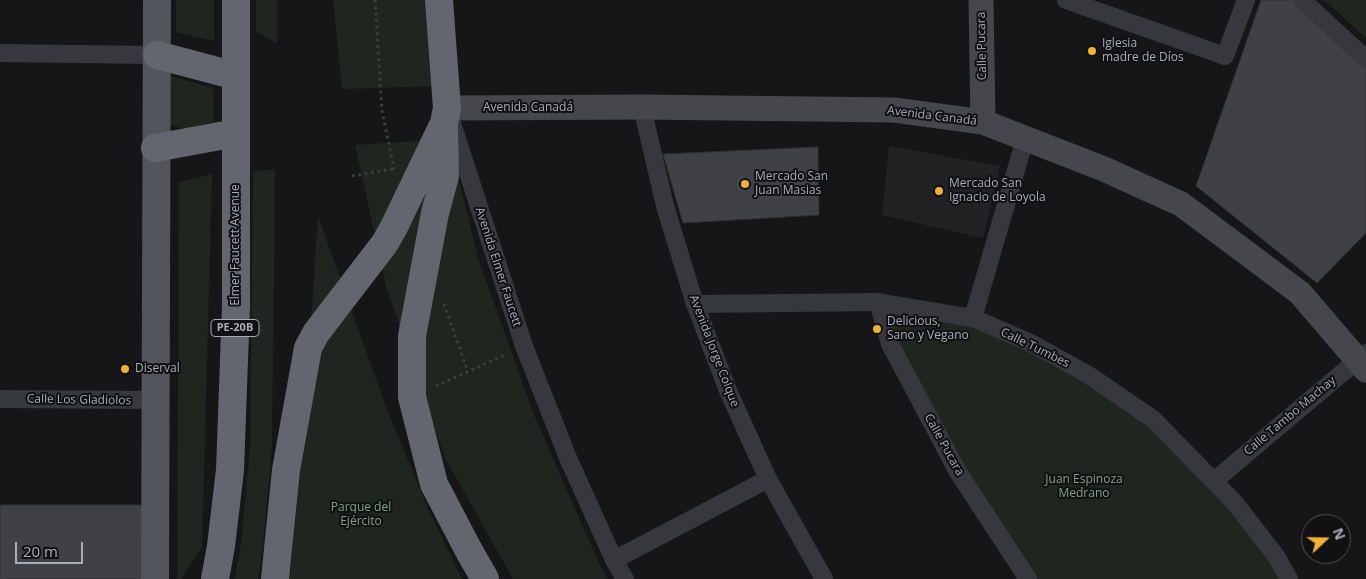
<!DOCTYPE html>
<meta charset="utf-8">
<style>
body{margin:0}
#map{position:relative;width:1366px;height:579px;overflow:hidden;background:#161618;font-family:"Open Sans",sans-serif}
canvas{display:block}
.north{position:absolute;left:1301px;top:514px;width:50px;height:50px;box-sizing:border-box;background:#111113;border:1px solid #4d4f55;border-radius:50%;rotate:69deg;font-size:14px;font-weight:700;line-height:20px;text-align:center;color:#a8adb8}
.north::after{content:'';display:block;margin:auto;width:18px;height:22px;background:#f2b134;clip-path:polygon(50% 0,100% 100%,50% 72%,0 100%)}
.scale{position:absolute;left:15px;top:542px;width:68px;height:22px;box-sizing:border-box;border:2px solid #a8adb8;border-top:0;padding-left:6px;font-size:15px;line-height:18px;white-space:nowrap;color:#a8adb8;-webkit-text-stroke:4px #111113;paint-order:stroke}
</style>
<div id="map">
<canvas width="1366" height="579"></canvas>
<div class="north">N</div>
<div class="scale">20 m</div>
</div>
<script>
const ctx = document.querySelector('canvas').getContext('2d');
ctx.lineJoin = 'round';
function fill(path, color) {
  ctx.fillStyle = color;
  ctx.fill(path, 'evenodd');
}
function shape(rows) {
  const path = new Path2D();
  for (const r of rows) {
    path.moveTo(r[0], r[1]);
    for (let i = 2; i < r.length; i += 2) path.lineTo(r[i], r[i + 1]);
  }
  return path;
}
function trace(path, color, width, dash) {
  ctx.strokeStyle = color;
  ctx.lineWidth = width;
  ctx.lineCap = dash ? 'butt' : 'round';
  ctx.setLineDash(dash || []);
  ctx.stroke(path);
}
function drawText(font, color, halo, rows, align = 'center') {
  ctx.font = font + ' "Open Sans",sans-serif';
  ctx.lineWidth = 4;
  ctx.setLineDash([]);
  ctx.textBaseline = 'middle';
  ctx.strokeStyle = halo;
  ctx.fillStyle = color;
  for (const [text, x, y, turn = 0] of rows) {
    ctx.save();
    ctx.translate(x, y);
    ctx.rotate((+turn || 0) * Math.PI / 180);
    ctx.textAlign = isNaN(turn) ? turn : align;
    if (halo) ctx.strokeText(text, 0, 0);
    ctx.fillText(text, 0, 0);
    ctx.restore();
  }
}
fill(shape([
 [889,146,1000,166,983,238,882,215]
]), '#222225');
fill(shape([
 [176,0,214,0,214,41,176,32],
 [256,0,277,0,277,44,256,31],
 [333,0,431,0,441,86,342,89],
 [1324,0,1366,0,1366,38],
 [171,76,213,88,214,122,186,130,170,124],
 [449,139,478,258,534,415,598,561,608,579,513,579,445,458,386,286,355,145],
 [275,169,272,448,263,546,258,579,235,579,241,543,250,448,253,172],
 [212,174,202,548,181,579,177,579,179,182],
 [318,216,386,407,428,508,462,579,290,579,304,426],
 [887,304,985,321,1090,365,1214,481,1289,579,1034,579,963,470,895,342]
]), '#1e261f');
const building = shape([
 [1261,0,1295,0,1366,68,1366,233,1317,283,1196,186,1261,0],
 [818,147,819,215,683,223,663,154,818,147],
 [0,505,144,505,144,579,0,579,0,505]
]);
fill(building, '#404145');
trace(building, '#303034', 1);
trace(shape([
 [375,0,382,111,394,169],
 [352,176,393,169],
 [444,304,468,372],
 [436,386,507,354]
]), '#3d3f44', 3, [2.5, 4]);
trace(shape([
 [1066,0,1225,56,1246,0],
 [1302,0,1366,59],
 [0,53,157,55],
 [642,107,665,206,695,304,729,393,768,479,824,579],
 [451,120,524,346,568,458,614,560,625,579],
 [878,302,890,344,958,472,1028,579],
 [695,304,878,302,973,318,1033,344,1087,374,1153,419,1235,503,1276,556,1289,579],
 [973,318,1025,139],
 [0,399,157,400],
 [1214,481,1366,353],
 [614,560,768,479]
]), '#37383d', 18);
trace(shape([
 [981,0,983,122],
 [447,108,642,107,894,110,983,122,1104,169,1181,204,1300,293,1366,370]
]), '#45474d', 25);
trace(shape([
 [155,579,157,0]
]), '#53555c', 28);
trace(shape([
 [157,55,236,76],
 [444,127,445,176,435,213,412,336,412,397,434,484,468,549,485,579],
 [155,148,236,133],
 [215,579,221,546,230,470,236,305,236,0],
 [275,579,286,470,308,348,316,333,385,243,394,227,444,123,447,108,439,0]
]), '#63666e', 28);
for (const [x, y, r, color] of [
 [1092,51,5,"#f2b134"],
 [745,184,5,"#f2b134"],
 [939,191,5,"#f2b134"],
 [877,329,5,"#f2b134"],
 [125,369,5,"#f2b134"]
]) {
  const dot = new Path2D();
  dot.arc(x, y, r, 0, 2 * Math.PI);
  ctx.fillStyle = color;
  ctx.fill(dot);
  trace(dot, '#111113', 2);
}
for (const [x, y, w] of [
 [235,328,48]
]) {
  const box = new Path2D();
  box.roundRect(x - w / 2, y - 8.5, w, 17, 4);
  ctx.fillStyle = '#111113';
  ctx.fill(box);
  trace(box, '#a8adb8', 1);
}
drawText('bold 11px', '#a8adb8', null, [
 ["PE-20B",235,328]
]);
drawText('12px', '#a8adb8', '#111113', [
 ["Iglesia",1102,44],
 ["madre de Díos",1102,58],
 ["Mercado San",755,177],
 ["Juan Masias",755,191],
 ["Mercado San",949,184],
 ["Ignacio de Loyola",949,198],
 ["Delicious,",887,322],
 ["Sano y Vegano",887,336],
 ["Diserval",135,369]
], 'left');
drawText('12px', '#a8adb8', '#111113', [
 ["Calle Pucara",982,46,-91],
 ["Avenida Canadá",528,108],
 ["Avenida Canadá",932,116,7],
 ["Elmer Faucett Avenue",236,245,-90],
 ["Avenida Elmer Faucett",498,267,72],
 ["Calle Tumbes",1035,348,26],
 ["Avenida Jorge Colque",714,351,69],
 ["Calle Los Gladiolos",79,400,1],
 ["Calle Tambo Machay",1290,416,-40],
 ["Calle Pucara",944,445,61]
]);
drawText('12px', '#7fa381', '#111113', [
 ["Juan Espinoza",1084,480],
 ["Medrano",1084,494],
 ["Parque del",361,508],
 ["Ejército",361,522]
]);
</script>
